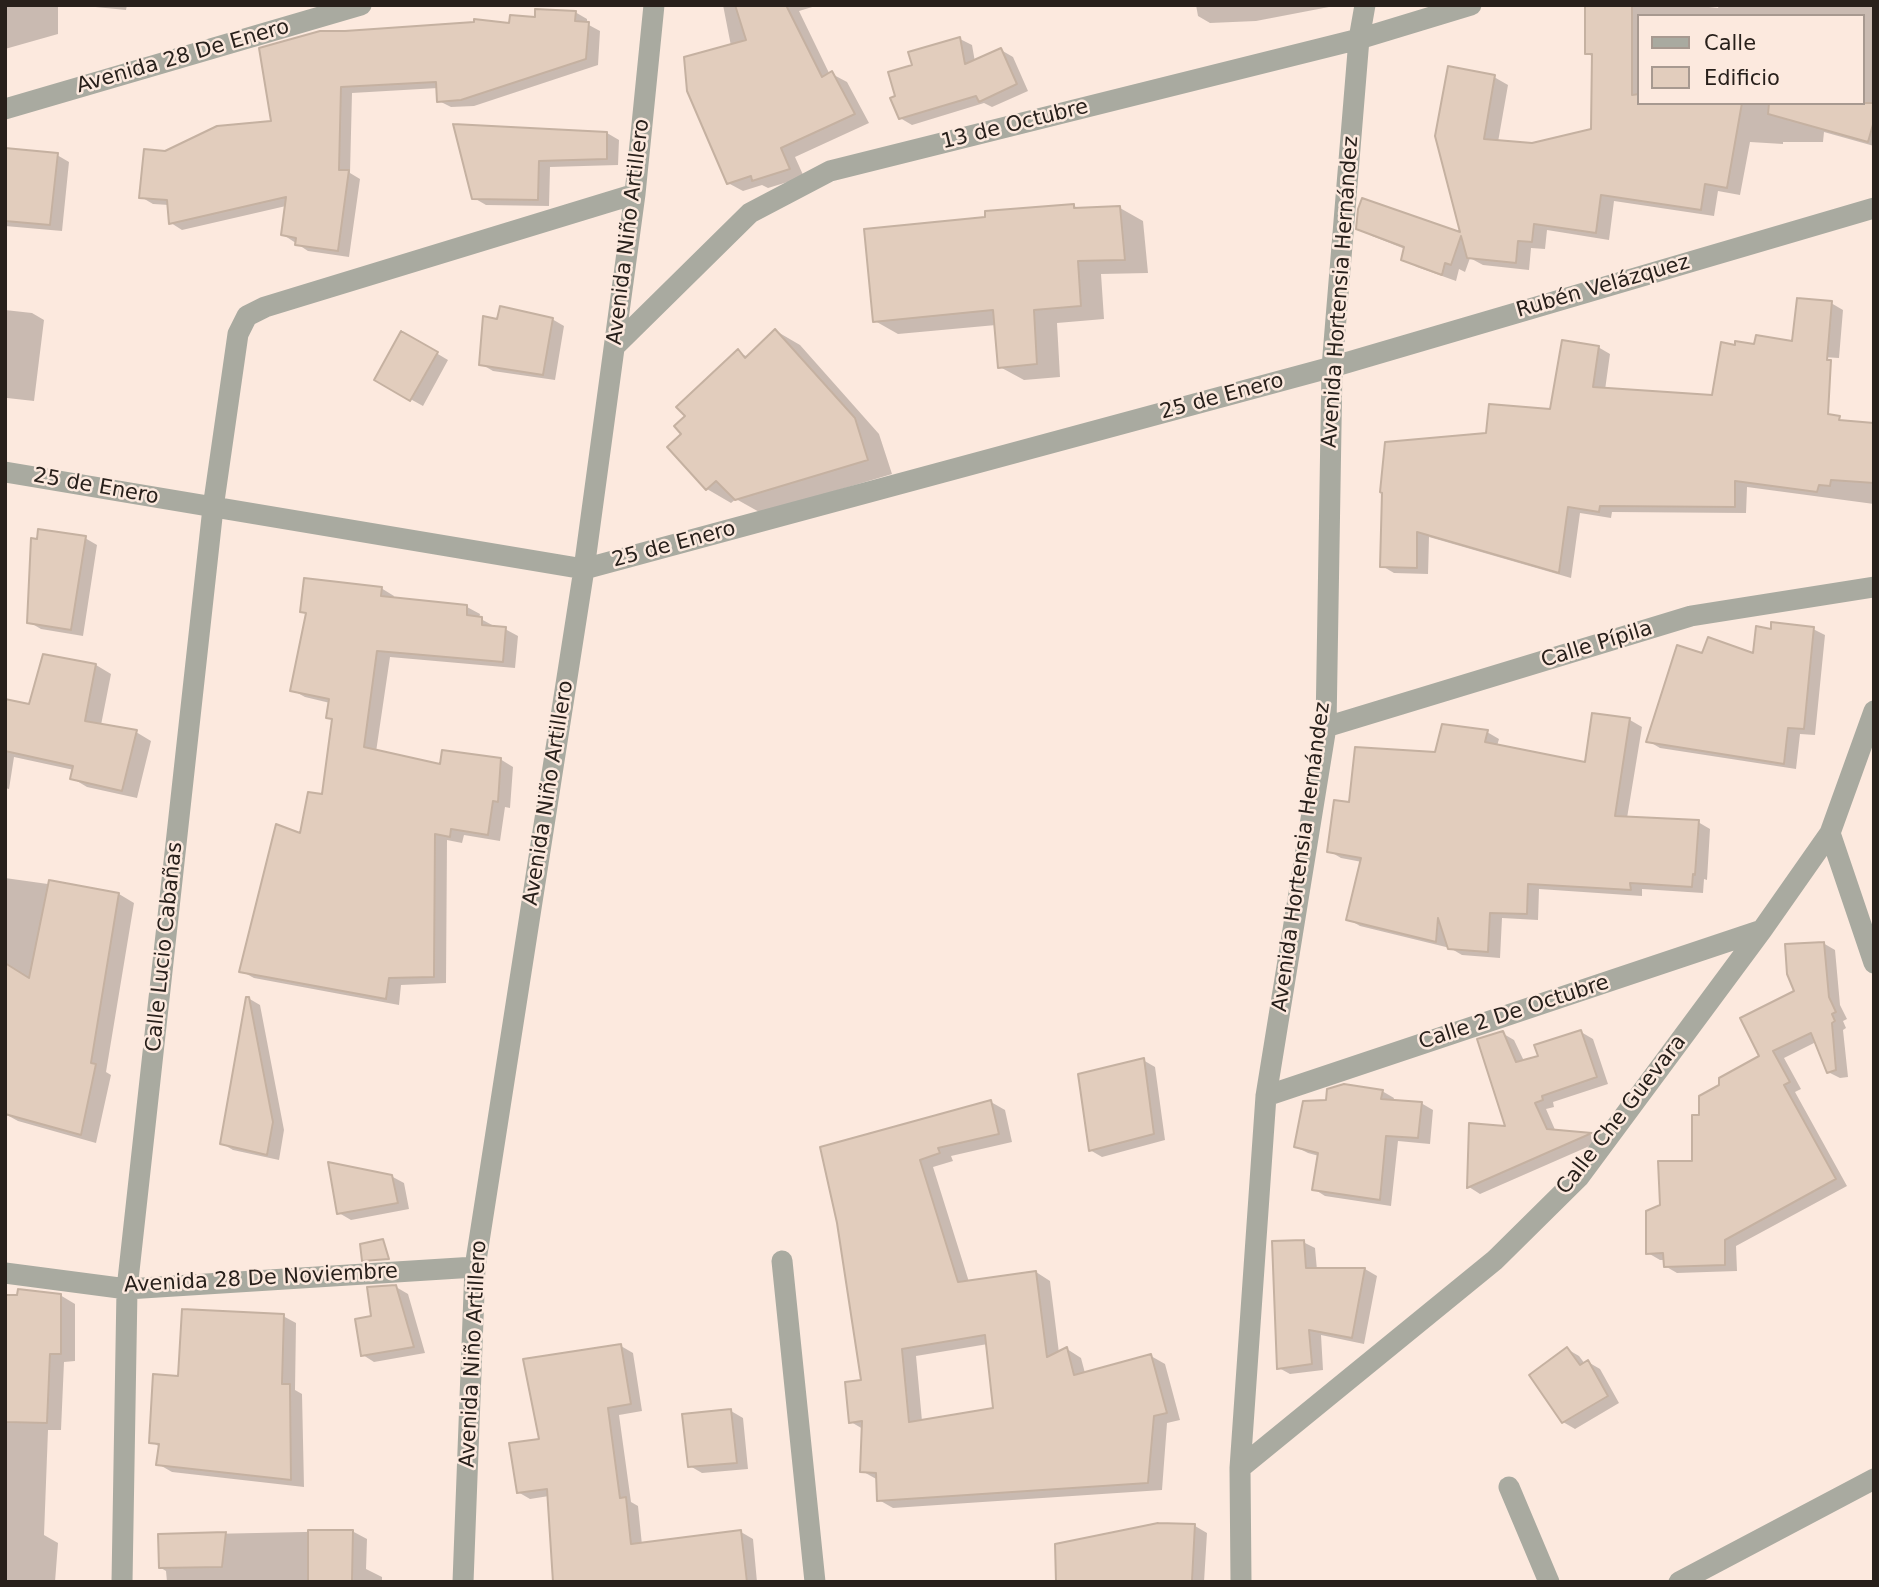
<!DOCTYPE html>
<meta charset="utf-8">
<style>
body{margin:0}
#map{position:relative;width:1879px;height:1587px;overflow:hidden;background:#fce9de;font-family:"DejaVu Sans",sans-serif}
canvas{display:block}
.frame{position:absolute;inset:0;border:7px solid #28201b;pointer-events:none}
.legend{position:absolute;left:1637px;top:14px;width:228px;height:91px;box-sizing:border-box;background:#fce9de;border:2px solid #a79990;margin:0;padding:9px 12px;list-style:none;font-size:21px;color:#28201b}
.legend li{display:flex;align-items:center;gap:14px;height:35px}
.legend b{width:35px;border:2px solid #a79990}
</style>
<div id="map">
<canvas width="1879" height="1587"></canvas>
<div class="frame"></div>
<ul class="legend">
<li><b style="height:9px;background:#a9aaa0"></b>Calle</li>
<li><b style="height:19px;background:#e2cdbd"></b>Edificio</li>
</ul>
</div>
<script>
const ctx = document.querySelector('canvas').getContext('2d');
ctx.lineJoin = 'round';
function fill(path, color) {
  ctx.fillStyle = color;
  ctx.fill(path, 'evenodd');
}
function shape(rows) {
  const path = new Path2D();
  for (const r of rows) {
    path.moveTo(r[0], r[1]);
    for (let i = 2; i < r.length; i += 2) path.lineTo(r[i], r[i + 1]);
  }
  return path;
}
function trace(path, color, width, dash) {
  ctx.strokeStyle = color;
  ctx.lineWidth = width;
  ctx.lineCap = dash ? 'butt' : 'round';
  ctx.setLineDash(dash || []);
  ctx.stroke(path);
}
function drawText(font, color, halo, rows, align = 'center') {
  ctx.font = font + ' "DejaVu Sans",sans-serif';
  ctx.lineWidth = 5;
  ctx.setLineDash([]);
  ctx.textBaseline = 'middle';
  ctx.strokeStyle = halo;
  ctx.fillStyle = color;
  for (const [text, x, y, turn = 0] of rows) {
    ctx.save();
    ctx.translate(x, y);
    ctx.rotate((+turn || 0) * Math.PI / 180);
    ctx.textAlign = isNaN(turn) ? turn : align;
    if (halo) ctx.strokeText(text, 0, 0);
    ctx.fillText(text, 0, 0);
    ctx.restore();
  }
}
fill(shape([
 [5,5,58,5,58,34,5,49],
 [75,5,127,5,126,10],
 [723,5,819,5,799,11,830,75,832,74,847,82,869,123,795,157,804,177,768,188,762,185,743,191,728,183,731,46],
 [1196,5,1329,5,1329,7,1256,21,1210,23,1198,16],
 [1587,5,1691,5,1718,8,1719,5,1874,5,1874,146,1824,132,1823,142,1783,142,1783,144,1750,142,1740,195,1718,191,1714,216,1614,201,1609,240,1547,230,1545,249,1531,248,1529,270,1483,265,1470,258,1465,272,1459,269,1456,281,1417,267,1403,259,1405,249,1372,236,1358,228,1463,234,1494,77,1508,85,1498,142,1532,145,1593,130,1593,57,1587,53],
 [1639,16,1863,16,1863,103,1639,103],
 [575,12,587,19,587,24,600,31,598,65,474,106,451,107,439,101,438,88,352,93,350,173,360,179,349,257,308,251,282,234,286,206,182,230,171,223,169,205,153,204,141,197,166,152,273,123,261,50,511,25],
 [960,39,972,45,975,62,1001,50,1013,57,1028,91,992,107,984,103,912,125,900,118,897,96,914,66],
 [455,126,607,133,619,140,618,165,550,167,549,206,486,205,474,198],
 [5,150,57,155,69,162,62,231,5,226],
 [1074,206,1080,209,1120,208,1143,221,1148,273,1101,274,1104,319,1057,323,1060,377,1024,380,1000,367,996,325,898,334,875,321,987,219],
 [1831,303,1843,310,1839,358,1805,356],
 [5,310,32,313,44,320,34,401,7,398,5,405],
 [552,319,564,326,555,380,493,371,481,364],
 [776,331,800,345,879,434,892,474,761,513,736,499,731,503,707,489,683,434,738,352,748,357],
 [402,333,448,360,423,406,376,380],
 [1598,347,1610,354,1605,390,1659,400,1874,425,1874,504,1747,487,1746,513,1612,512,1611,518,1580,513,1571,578,1429,537,1428,574,1394,573,1382,566,1488,434,1552,411],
 [85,538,97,545,83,636,41,629,29,622],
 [381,588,394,596,393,599,467,607,480,614,479,618,494,626,494,628,505,629,518,636,515,668,390,657,376,752,441,766,500,759,513,767,510,808,505,807,500,841,464,835,462,843,447,840,446,983,401,985,399,1005,254,978,241,971,301,835,324,796,333,720,328,717,330,703,305,697,292,690,307,614,302,611],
 [1813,629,1825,635,1815,735,1800,734,1796,769,1660,748,1648,741,1703,655,1754,656],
 [96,665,111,674,101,725,136,732,151,741,137,798,87,787,72,778,74,770,14,757,9,789,5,788,5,701,30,706],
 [1630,720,1642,727,1627,818,1698,822,1710,829,1707,880,1704,879,1703,893,1642,889,1642,896,1539,889,1538,920,1502,918,1500,958,1462,955,1450,948,1360,926,1348,919,1362,862,1341,858,1329,851,1350,804,1436,754,1487,732,1499,739,1497,746,1586,764],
 [5,878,119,894,134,903,106,1072,111,1075,96,1143,18,1121,5,1114],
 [1823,943,1835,950,1840,1005,1847,1019,1843,1021,1846,1028,1843,1030,1848,1077,1840,1078,1828,1072,1816,1042,1784,1058,1801,1089,1795,1092,1847,1186,1736,1246,1737,1271,1677,1273,1665,1266,1665,1260,1660,1260,1648,1253,1662,1206,1694,1162,1701,1117,1761,1057],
 [248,998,260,1005,284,1130,279,1160,233,1150,221,1143],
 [1581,1032,1593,1039,1608,1084,1553,1102,1554,1107,1546,1109,1556,1132,1591,1135,1601,1141,1480,1194,1469,1187,1471,1125,1508,1128,1502,1033,1514,1040,1524,1061,1540,1057],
 [1143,1060,1155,1067,1165,1140,1102,1157,1090,1150],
 [1382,1091,1394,1098,1393,1102,1421,1103,1433,1110,1430,1144,1398,1141,1391,1206,1325,1196,1314,1189,1319,1156,1308,1153,1296,1147,1327,1102],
 [991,1102,1005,1110,1012,1142,951,1156,953,1161,933,1167,969,1282,1036,1272,1050,1281,1059,1353,1067,1349,1081,1358,1085,1373,1151,1356,1165,1364,1180,1420,1167,1423,1162,1490,893,1508,879,1500,878,1480,862,1471,863,1429,851,1422,863,1382,839,1223],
 [988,1344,995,1409,922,1421,916,1356],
 [391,1176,404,1183,409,1209,351,1220,339,1213],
 [1303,1242,1315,1248,1317,1270,1365,1269,1377,1276,1364,1344,1321,1335,1323,1370,1290,1374,1279,1368],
 [396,1287,408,1294,425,1353,374,1362,363,1355,373,1317],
 [60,1295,75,1304,75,1361,64,1362,61,1430,48,1430,44,1535,58,1543,55,1582,5,1582,5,1296],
 [283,1316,296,1323,295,1390,302,1394,304,1487,172,1472,158,1464,160,1447,152,1442,179,1378],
 [621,1346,633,1353,642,1411,619,1415,631,1502,638,1506,642,1545,741,1532,753,1539,757,1582,555,1582,549,1496,530,1499,518,1492,541,1440],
 [1567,1349,1579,1356,1585,1364,1588,1362,1600,1369,1619,1403,1575,1429,1563,1422],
 [731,1411,743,1418,748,1469,702,1473,690,1466],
 [1195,1526,1207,1533,1204,1582,1058,1582],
 [352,1531,367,1539,366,1569,382,1577,382,1582,167,1582,166,1571,161,1568,160,1535]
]), '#0003');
const building = shape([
 [735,5,786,5,822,77,832,71,855,114,781,148,790,169,752,181,751,176,727,184,687,91,684,57,746,40,735,5],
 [1585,5,1632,5,1632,95,1639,94,1639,103,1742,103,1727,188,1705,184,1701,210,1601,195,1596,233,1534,224,1532,242,1518,241,1516,263,1467,258,1461,236,1451,265,1445,263,1442,275,1401,260,1404,247,1356,229,1358,209,1362,198,1460,232,1435,136,1448,66,1495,75,1484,139,1532,143,1591,129,1592,54,1585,54,1585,5],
 [535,9,576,11,575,21,589,22,586,59,461,100,437,102,436,82,341,87,339,170,349,170,338,251,295,245,296,238,281,235,286,197,169,224,167,200,139,198,144,149,165,151,217,126,271,121,259,48,320,31,345,31,474,22,474,19,509,23,510,15,535,17,535,9],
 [960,37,965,64,1001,48,1017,84,979,102,976,96,899,119,890,98,895,96,888,72,912,65,908,52,960,37],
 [1769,103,1874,103,1874,121,1868,142,1768,114,1769,103],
 [453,124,607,132,607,159,539,161,538,200,472,199,453,124],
 [5,148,58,153,50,225,5,221,5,148],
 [1074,204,1074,208,1120,206,1125,260,1078,261,1081,306,1034,310,1037,364,998,368,993,310,873,322,864,229,985,217,985,211,1074,204],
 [1797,298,1832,301,1827,360,1831,360,1828,414,1840,416,1839,420,1874,423,1874,483,1831,480,1830,486,1819,485,1817,492,1735,481,1735,507,1600,506,1599,512,1568,507,1559,573,1417,532,1417,568,1380,567,1382,493,1380,492,1385,442,1486,433,1489,404,1550,409,1562,340,1599,346,1593,387,1712,395,1721,342,1735,345,1735,341,1754,344,1756,335,1792,341,1797,298],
 [500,306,553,318,543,375,479,365,483,316,497,319,500,306],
 [775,329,855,418,868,460,735,500,716,481,706,490,667,447,681,434,674,426,685,416,676,407,738,349,745,358,775,329],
 [401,331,438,352,410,401,374,380,401,331],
 [38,529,86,536,71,630,27,623,31,538,37,539,38,529],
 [304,578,382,587,381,596,467,605,467,615,482,617,482,625,506,627,503,662,377,651,364,747,440,764,442,750,501,758,498,802,493,801,488,835,451,829,450,837,435,834,434,977,389,978,386,999,239,972,276,824,300,833,308,792,322,794,332,719,326,718,329,699,290,691,306,613,300,612,304,578],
 [1771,622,1814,627,1804,729,1788,728,1784,764,1646,742,1677,645,1702,653,1708,637,1753,653,1756,626,1771,629,1771,622],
 [43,654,96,664,85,721,137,730,122,791,70,779,73,766,5,751,5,699,29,704,43,654],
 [1592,713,1630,718,1615,816,1699,820,1695,875,1693,874,1692,887,1630,883,1631,890,1528,884,1527,914,1490,913,1488,952,1448,949,1438,918,1436,942,1346,920,1361,858,1327,852,1334,800,1349,802,1355,747,1435,752,1442,724,1488,730,1485,742,1585,762,1592,713],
 [49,880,119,893,91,1063,96,1064,81,1135,5,1114,5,963,29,978,49,880],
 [1824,942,1829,997,1836,1012,1832,1014,1835,1021,1832,1023,1836,1070,1827,1073,1811,1033,1773,1051,1790,1082,1784,1085,1836,1179,1725,1240,1725,1265,1664,1267,1663,1253,1646,1254,1646,1211,1660,1205,1658,1161,1692,1161,1692,1115,1699,1115,1699,1096,1719,1085,1719,1078,1759,1056,1740,1018,1794,991,1787,974,1785,944,1824,942],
 [246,997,249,997,273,1122,267,1155,220,1144,246,997],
 [1581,1030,1597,1077,1542,1096,1543,1100,1535,1103,1547,1129,1592,1133,1467,1188,1469,1123,1505,1126,1477,1039,1503,1031,1516,1062,1538,1056,1534,1045,1581,1030],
 [1144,1058,1154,1134,1089,1151,1078,1074,1144,1058],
 [1344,1084,1383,1090,1381,1099,1422,1102,1418,1138,1386,1136,1380,1200,1312,1190,1318,1153,1294,1147,1303,1101,1326,1100,1327,1089,1344,1084],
 [991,1100,999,1134,938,1148,940,1153,920,1160,958,1282,1036,1271,1047,1357,1067,1347,1074,1375,1151,1354,1167,1413,1154,1416,1148,1483,877,1501,876,1473,860,1472,862,1421,849,1423,845,1382,861,1380,837,1223,820,1147,991,1100],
 [985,1335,993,1408,909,1422,902,1349,985,1335],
 [328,1162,392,1175,398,1203,337,1214,328,1162],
 [383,1239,389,1259,362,1261,360,1244,383,1239],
 [1304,1240,1306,1268,1365,1268,1352,1338,1309,1330,1312,1364,1277,1369,1272,1241,1304,1240],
 [396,1285,414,1347,361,1356,355,1319,371,1316,367,1287,396,1285],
 [18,1289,61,1294,61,1354,50,1354,47,1423,5,1422,5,1295,17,1295,18,1289],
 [182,1309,284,1314,282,1384,290,1384,291,1480,156,1465,159,1444,149,1443,153,1374,178,1376,182,1309],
 [621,1344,631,1404,608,1408,620,1498,626,1497,631,1544,741,1530,747,1582,553,1582,547,1489,517,1493,509,1443,539,1439,523,1359,621,1344],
 [1567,1347,1580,1365,1588,1360,1608,1396,1562,1423,1529,1375,1567,1347],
 [731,1409,737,1463,688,1467,682,1414,731,1409],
 [1158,1523,1195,1524,1192,1581,1056,1582,1055,1544,1158,1523],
 [308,1530,353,1530,352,1582,308,1582,308,1530],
 [226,1532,222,1567,159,1568,158,1534,226,1532]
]);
fill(building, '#e2cdbd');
trace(building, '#c5b1a1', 2);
trace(shape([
 [1509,1487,1549,1582]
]), '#a9aaa0', 21);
trace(shape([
 [5,109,361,5],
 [615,346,750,213,830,171,1359,39,1471,5],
 [5,472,584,569,1332,367,1874,208],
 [1326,727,1691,616,1874,587],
 [1830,833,1874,963],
 [1266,1096,1762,930],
 [782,1261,815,1582],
 [5,1273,127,1289,475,1267],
 [1240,1468,1495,1260,1579,1177,1762,930,1830,833,1874,711],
 [122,1582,127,1289,213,508,238,334,247,316,265,307,635,194],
 [463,1582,475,1267,584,569,635,194,654,5],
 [1241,1582,1240,1468,1266,1096,1326,727,1332,367,1359,39,1365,5]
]), '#a9aaa0', 21);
trace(shape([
 [1679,1582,1874,1479]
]), '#a9aaa0', 21);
drawText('21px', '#28201b', '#fce9de', [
 ["Avenida 28 De Enero",183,57,-16],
 ["13 de Octubre",1015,125,-14],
 ["Avenida Niño Artillero",629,232,-83],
 ["Rubén Velázquez",1603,287,-16],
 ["Avenida Hortensia Hernández",1341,292,-86],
 ["25 de Enero",1222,397,-15],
 ["25 de Enero",96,487,10],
 ["25 de Enero",674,545,-15],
 ["Calle Pípila",1597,645,-17],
 ["Avenida Niño Artillero",549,793,-81],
 ["Avenida Hortensia Hernández",1302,857,-82],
 ["Calle Lucio Cabañas",165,947,-84],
 ["Calle 2 De Octubre",1514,1013,-18],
 ["Calle Che Guevara",1622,1115,-52],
 ["Avenida 28 De Noviembre",261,1279,-3],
 ["Avenida Niño Artillero",474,1354,-87]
]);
</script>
